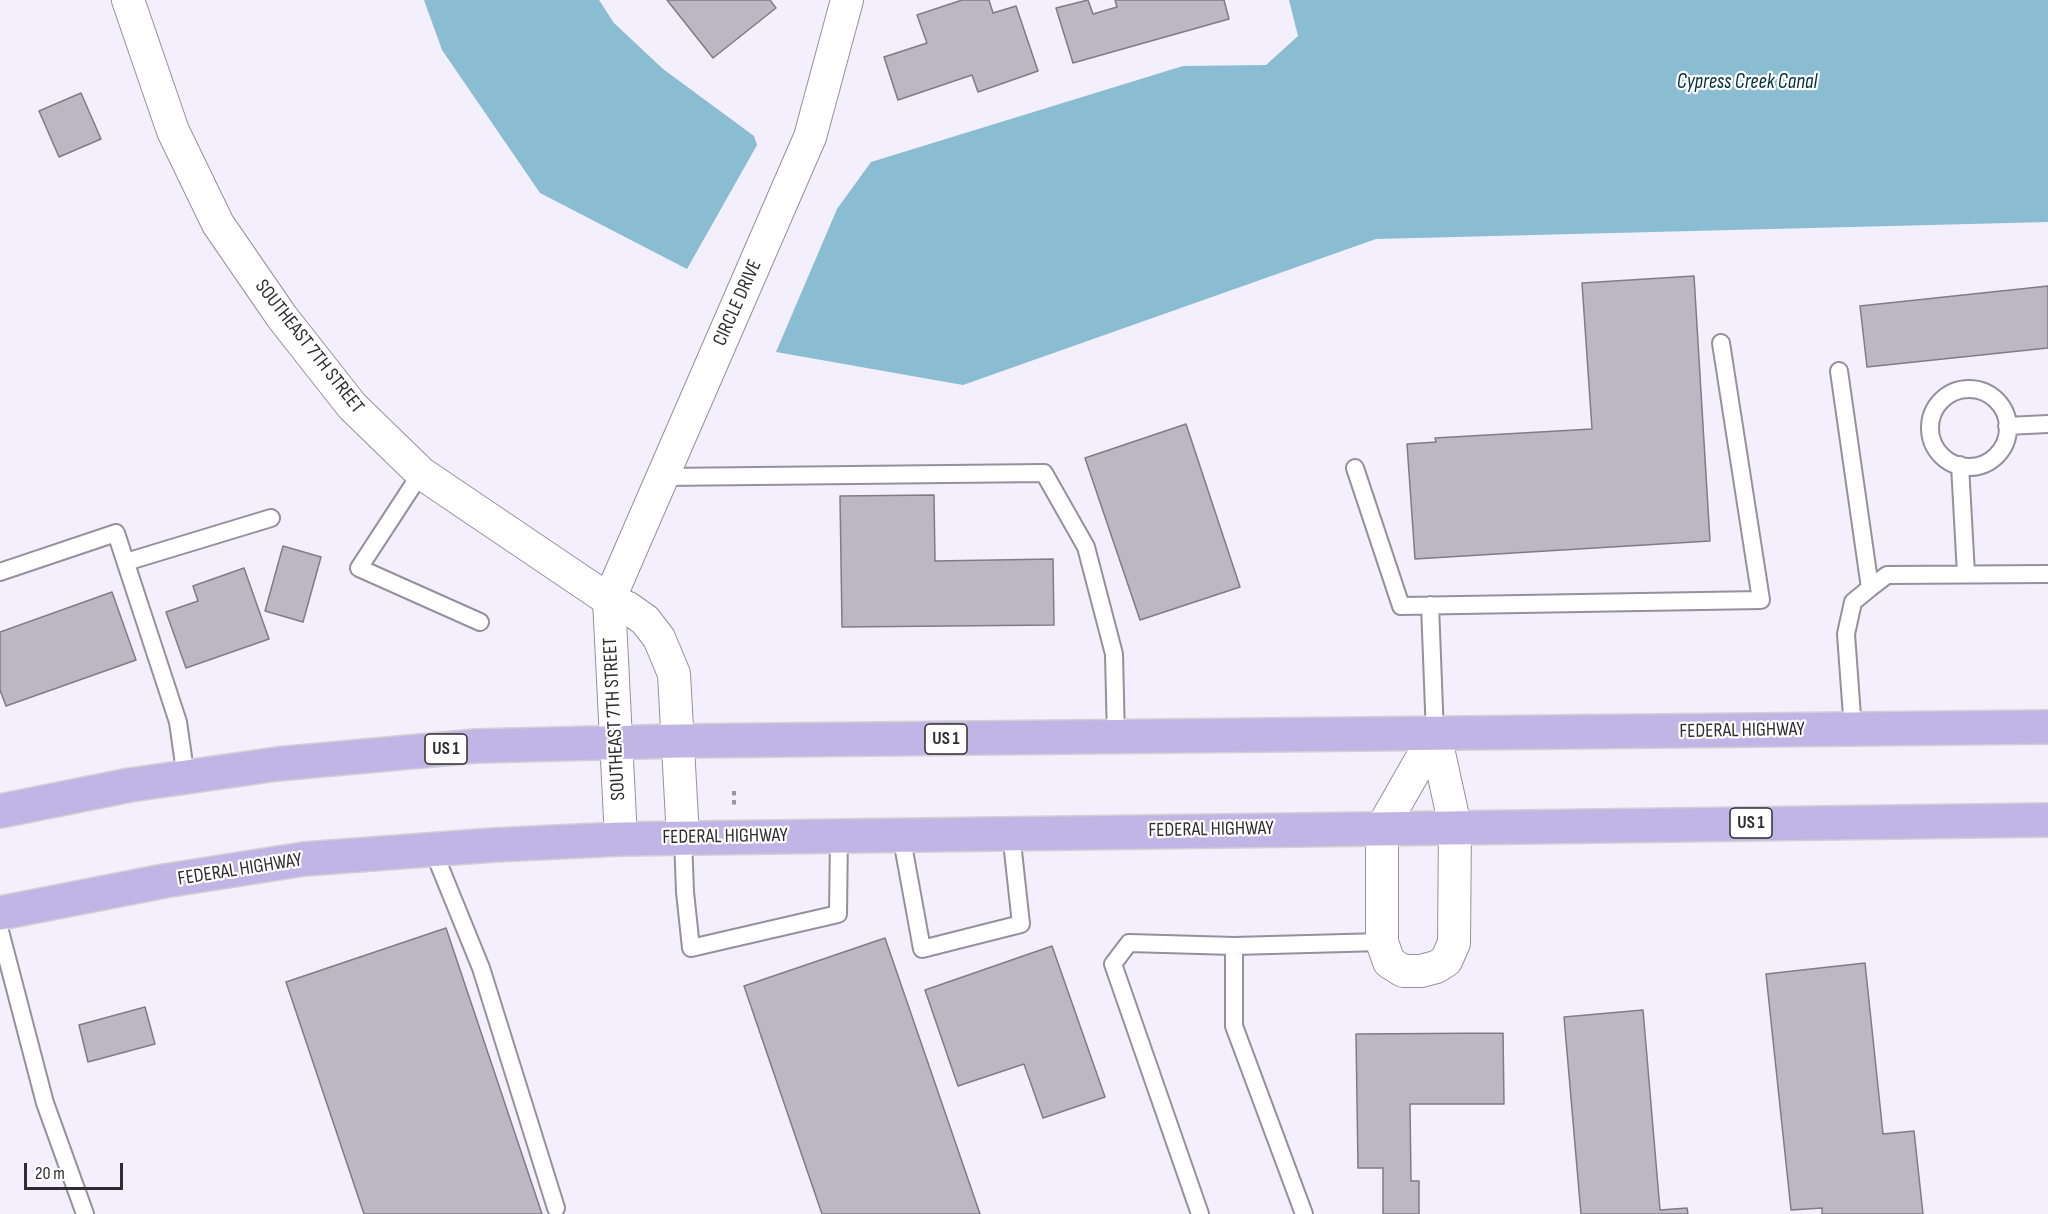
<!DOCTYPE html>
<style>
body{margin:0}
#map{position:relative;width:2048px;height:1214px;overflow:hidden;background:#f4effc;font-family:"Sofia Sans Condensed",sans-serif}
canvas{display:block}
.scale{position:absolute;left:24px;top:1163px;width:99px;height:27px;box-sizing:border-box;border:3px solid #2e2c31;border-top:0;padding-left:8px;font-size:18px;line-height:21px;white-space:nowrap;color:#2e2c31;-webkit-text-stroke:4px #fff;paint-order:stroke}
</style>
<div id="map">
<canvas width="2048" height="1214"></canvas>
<div class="scale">20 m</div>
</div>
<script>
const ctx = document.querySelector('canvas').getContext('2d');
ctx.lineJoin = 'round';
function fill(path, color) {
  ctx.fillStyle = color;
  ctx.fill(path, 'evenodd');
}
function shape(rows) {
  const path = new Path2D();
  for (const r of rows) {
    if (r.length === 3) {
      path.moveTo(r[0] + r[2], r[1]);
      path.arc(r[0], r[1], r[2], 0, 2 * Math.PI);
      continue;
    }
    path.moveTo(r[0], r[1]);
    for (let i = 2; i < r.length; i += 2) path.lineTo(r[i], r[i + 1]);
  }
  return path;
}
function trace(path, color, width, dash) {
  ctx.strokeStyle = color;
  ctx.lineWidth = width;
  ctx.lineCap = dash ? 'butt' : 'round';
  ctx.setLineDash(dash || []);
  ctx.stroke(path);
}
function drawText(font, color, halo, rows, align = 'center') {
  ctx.font = font + ' "Sofia Sans Condensed",sans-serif';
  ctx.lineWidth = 4.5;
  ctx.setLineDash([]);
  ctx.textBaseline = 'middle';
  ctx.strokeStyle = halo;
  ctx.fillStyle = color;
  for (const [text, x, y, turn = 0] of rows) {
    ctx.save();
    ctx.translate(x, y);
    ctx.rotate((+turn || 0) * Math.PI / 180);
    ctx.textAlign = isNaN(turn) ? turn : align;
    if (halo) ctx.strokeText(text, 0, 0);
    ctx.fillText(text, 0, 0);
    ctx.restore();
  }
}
fill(shape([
 [424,0,599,0,614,23,663,69,754,136,757,145,687,269,540,193,442,50],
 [1289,0,2048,0,2048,222,1376,239,963,385,776,352,837,209,871,162,1183,66,1266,65,1298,36]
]), '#8abcd2');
const building = shape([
 [667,0,770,0,776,8,713,58,667,0],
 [962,0,989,0,993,13,1016,6,1038,71,978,92,972,75,898,100,884,57,927,43,917,15,962,0],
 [1088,0,1093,14,1117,7,1115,0,1224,0,1229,19,1073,63,1056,8,1088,0],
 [81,93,101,139,59,157,39,111,81,93],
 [1694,276,1710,541,1415,559,1407,444,1436,442,1435,438,1592,429,1582,283,1694,276],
 [2048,286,2048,348,1867,367,1860,306,2048,286],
 [1186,424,1240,587,1140,620,1085,458,1186,424],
 [934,495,935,561,1053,559,1054,625,842,627,840,496,934,495],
 [283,546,321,557,303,622,265,611,283,546],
 [244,568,269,639,186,668,166,612,198,601,193,586,244,568],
 [112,592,136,660,6,706,0,690,0,632,112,592],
 [446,928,542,1214,364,1214,286,982,446,928],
 [885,938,980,1214,822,1214,744,986,885,938],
 [1052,946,1105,1097,1043,1118,1024,1064,958,1086,925,990,1052,946],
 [1865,963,1883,1134,1914,1131,1923,1214,1822,1214,1822,1208,1791,1210,1766,974,1865,963],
 [145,1007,155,1044,88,1062,79,1025,145,1007],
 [1643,1010,1660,1210,1687,1208,1688,1214,1581,1214,1564,1017,1643,1010],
 [1503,1033,1504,1104,1410,1104,1411,1181,1419,1181,1419,1214,1383,1214,1383,1168,1358,1168,1356,1034,1503,1033]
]);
fill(building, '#bbb7c4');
trace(building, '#807b87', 1.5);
const service = shape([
 [1839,371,1870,588],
 [1969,428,39],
 [2007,426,2048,424],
 [1960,465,1966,574],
 [1355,468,1401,606,1761,600,1721,343],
 [421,473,359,568,480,622],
 [662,477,1044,473,1086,547,1114,654,1116,739],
 [126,562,271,518],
 [0,572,116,533,178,722,186,778],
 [1430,605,1435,735],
 [1853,730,1846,634,1853,602,1870,588,1887,575,2048,574],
 [901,834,922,949,1021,924,1011,833],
 [683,838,685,892,691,948,838,914,839,835],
 [433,850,481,968,556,1208],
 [0,931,45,1103,85,1214],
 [1200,1214,1113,964,1129,943,1234,946],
 [1304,1214,1234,1026,1234,946,1382,942]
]);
const minor = shape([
 [128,0,173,131,218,224,282,317,352,406,421,473,609,600,628,608,645,620,659,638,674,674,683,838],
 [1435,735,1455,826,1454,943,1446,961,1436,967,1421,971,1403,971,1389,962,1382,942,1382,828,1435,735],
 [621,839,609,600,810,137,847,0]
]);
const primary = shape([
 [0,811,130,785,277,764,476,746,680,741,2048,727],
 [0,913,164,881,304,859,494,845,621,839,2048,820]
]);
trace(service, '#95909d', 20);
trace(minor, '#95909d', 34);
trace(primary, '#d1d1d2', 36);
trace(shape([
 [734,791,734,805]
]), '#9a96a0', 4, [4.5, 4.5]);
trace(service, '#fff', 16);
trace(minor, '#fff', 32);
trace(primary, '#c0b6e6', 33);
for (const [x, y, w] of [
 [946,739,42],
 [446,749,42],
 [1751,823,42]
]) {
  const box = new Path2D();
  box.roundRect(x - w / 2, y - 15, w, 30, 4.5);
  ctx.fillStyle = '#fff';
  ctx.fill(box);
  trace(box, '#2e2c31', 1.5);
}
drawText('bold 18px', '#2e2c31', null, [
 ["US 1",946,739],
 ["US 1",446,749],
 ["US 1",1751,823]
]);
drawText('20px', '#2e2c31', '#fff', [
 ["CIRCLE DRIVE",738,303,-66],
 ["SOUTHEAST 7TH STREET",309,347,52],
 ["SOUTHEAST 7TH STREET",615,719,-93],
 ["FEDERAL HIGHWAY",1742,731,-1],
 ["FEDERAL HIGHWAY",1211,830,-1],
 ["FEDERAL HIGHWAY",725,837,-1],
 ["FEDERAL HIGHWAY",240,870,-9]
]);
drawText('italic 21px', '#013040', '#fff', [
 ["Cypress Creek Canal",1747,83]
]);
</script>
